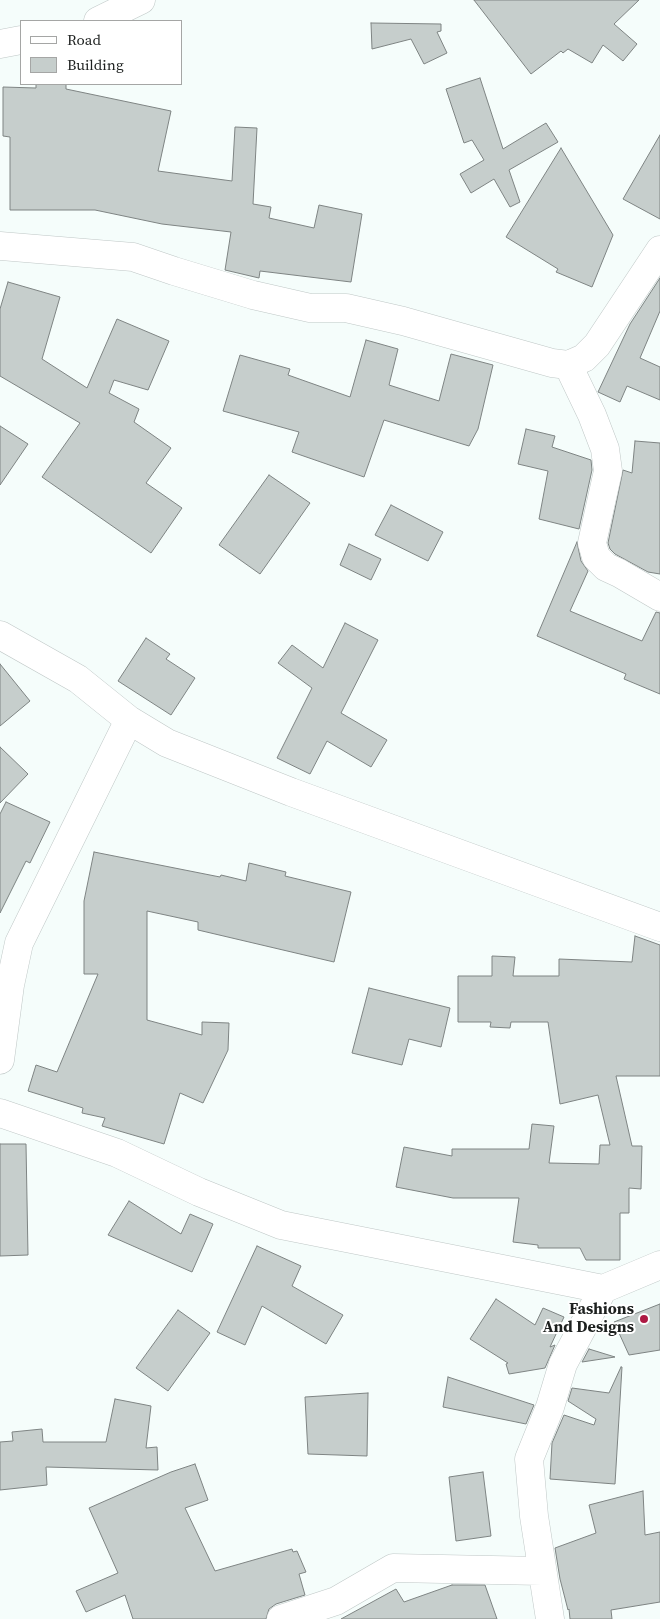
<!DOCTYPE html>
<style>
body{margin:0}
#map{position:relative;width:660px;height:1619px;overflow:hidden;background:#f5fdfb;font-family:"Source Serif 4",serif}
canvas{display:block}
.legend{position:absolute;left:20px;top:20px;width:162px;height:65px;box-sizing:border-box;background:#fff;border:1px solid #a5a6a5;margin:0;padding:6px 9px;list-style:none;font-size:15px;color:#1d201f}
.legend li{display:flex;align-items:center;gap:10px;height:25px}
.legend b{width:25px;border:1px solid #a5a6a5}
</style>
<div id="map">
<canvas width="660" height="1619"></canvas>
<ul class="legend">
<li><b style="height:6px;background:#fff"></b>Road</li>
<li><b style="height:14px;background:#c6cecc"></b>Building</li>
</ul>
</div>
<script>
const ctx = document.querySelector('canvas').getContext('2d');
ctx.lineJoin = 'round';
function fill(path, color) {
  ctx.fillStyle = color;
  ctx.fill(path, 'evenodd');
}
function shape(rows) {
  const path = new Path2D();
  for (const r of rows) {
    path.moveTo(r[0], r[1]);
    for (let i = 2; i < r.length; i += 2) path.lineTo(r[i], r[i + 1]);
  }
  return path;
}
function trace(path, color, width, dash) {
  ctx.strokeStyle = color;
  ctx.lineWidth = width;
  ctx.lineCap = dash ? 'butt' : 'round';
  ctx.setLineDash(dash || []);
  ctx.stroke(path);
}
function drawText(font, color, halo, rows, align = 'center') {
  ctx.font = font + ' "Source Serif 4",serif';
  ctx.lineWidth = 4;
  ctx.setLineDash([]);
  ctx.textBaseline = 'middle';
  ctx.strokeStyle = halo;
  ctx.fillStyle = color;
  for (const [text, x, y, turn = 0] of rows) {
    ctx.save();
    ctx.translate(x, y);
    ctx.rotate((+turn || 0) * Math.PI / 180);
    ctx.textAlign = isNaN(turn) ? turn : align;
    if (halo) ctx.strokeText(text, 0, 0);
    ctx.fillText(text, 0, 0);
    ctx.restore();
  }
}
const building = shape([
 [474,0,639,0,614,24,637,44,623,61,603,45,592,63,568,49,563,53,561,51,531,74,474,0],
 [371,23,441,24,441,31,437,32,447,53,424,64,411,39,372,49,371,23],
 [480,78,503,149,546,123,558,142,509,170,520,202,510,207,494,179,471,193,460,174,484,160,472,140,464,143,446,89,480,78],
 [36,84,66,84,66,89,171,111,158,171,232,181,235,127,257,128,253,204,271,207,269,218,314,228,319,205,362,214,351,282,260,271,259,278,225,270,231,232,162,224,95,210,10,210,10,137,3,136,3,87,36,88,36,84],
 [660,135,660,219,623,199,660,135],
 [561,148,613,235,592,287,556,272,558,269,506,237,561,148],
 [660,278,660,311,640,358,660,367,660,400,627,386,620,402,598,392,630,324,660,278],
 [8,282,60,297,42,359,87,388,117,319,169,341,148,390,114,380,109,393,139,409,134,422,171,448,146,483,182,508,151,553,42,477,80,423,0,376,0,309,8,282],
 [366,340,398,349,389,385,439,401,451,354,493,365,478,429,469,446,384,420,364,477,292,452,299,432,223,411,240,355,290,369,288,375,350,397,366,340],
 [0,426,28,444,0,485,0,426],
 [526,429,555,436,552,447,591,460,592,470,579,529,539,519,548,471,518,464,526,429],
 [635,441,660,443,660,574,648,572,615,554,610,549,608,543,623,470,632,473,635,441],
 [269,475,310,503,260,574,219,545,269,475],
 [391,505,443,532,428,561,375,535,391,505],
 [577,542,581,561,588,571,570,611,642,641,656,612,660,613,660,694,624,679,626,674,537,636,577,542],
 [349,544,381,559,371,580,340,565,349,544],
 [345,623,378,640,341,713,387,740,371,767,327,741,310,774,277,758,312,688,278,663,292,645,323,668,345,623],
 [146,638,170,654,166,659,195,678,171,715,118,681,146,638],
 [0,664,30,701,0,726,0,664],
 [0,747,28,774,0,803,0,747],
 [6,802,50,822,30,863,26,861,0,913,0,814,6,802],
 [94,852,220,877,221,875,246,881,249,863,286,872,285,876,351,892,334,962,198,930,198,922,147,911,147,1020,202,1035,202,1022,229,1023,228,1050,203,1103,180,1093,164,1144,102,1126,105,1118,82,1113,83,1108,28,1091,36,1065,57,1072,98,974,84,974,84,901,94,852],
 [635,936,660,945,660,1076,616,1076,632,1146,642,1146,641,1189,629,1188,629,1213,620,1213,620,1260,586,1260,580,1248,538,1248,538,1245,513,1242,519,1198,453,1198,396,1187,404,1147,452,1156,452,1149,529,1149,532,1124,554,1126,549,1163,599,1164,600,1145,610,1145,598,1095,560,1104,548,1022,511,1022,510,1028,490,1027,491,1022,458,1022,458,976,492,976,492,956,515,957,513,976,559,976,559,959,632,962,635,936],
 [369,988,450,1008,441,1047,409,1039,402,1065,352,1053,369,988],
 [0,1144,26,1144,28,1255,0,1256,0,1144],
 [129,1201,181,1234,190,1214,213,1224,192,1272,108,1235,129,1201],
 [257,1246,301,1266,292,1286,343,1315,326,1344,262,1306,245,1345,217,1332,257,1246],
 [496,1299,535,1325,543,1308,564,1317,550,1347,555,1345,545,1368,509,1374,506,1364,508,1363,470,1339,496,1299],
 [660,1304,660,1350,629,1355,614,1322,660,1304],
 [178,1310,210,1333,168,1391,136,1368,178,1310],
 [589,1349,615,1357,582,1362,589,1349],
 [621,1367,622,1367,615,1484,550,1479,552,1443,564,1415,594,1425,596,1419,568,1401,572,1388,609,1393,621,1367],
 [448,1377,534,1405,526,1424,443,1407,448,1377],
 [368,1393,367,1456,308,1454,305,1397,368,1393],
 [115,1399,151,1406,146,1448,157,1447,158,1470,46,1467,47,1485,0,1490,0,1442,13,1441,12,1432,42,1429,43,1442,106,1442,115,1399],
 [195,1464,208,1500,185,1508,215,1571,292,1549,293,1552,297,1551,306,1572,299,1574,305,1595,276,1604,269,1609,266,1619,133,1619,125,1595,86,1612,76,1591,118,1573,89,1508,171,1472,195,1464],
 [483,1472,491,1536,456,1541,449,1477,483,1472],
 [643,1491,645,1535,660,1532,660,1602,611,1610,612,1619,570,1619,569,1609,568,1610,560,1579,555,1548,596,1533,589,1505,643,1491],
 [452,1585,485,1585,497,1619,341,1619,396,1589,404,1602,452,1585]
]);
fill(building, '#c6cecc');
trace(building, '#7e8483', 1);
const minor = shape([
 [98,21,141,0],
 [0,44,21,40],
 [0,246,133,257,174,271,253,295,310,308,346,308,403,321,552,363,568,365,584,358,597,345,660,250],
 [568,365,592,415,605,449,608,471,592,543,596,557,606,567,619,573,660,597],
 [0,635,78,679,129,720,167,743,291,792,660,927],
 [0,1060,10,985,19,943,129,720],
 [0,1113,117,1153,199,1192,281,1225,603,1289,660,1265],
 [281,1619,336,1601,393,1568,542,1571],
 [550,1619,534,1516,529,1459,550,1407,563,1364,603,1289]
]);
trace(minor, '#bfc7c6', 29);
trace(minor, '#fff', 28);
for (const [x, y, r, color] of [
 [644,1319,5,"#ad1943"]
]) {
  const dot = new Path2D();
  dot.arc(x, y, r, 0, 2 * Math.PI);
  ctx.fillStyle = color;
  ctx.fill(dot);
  trace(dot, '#fff', 2);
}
drawText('bold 16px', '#1d201f', '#fff', [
 ["Fashions",634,1310],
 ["And Designs",634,1328]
], 'right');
</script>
